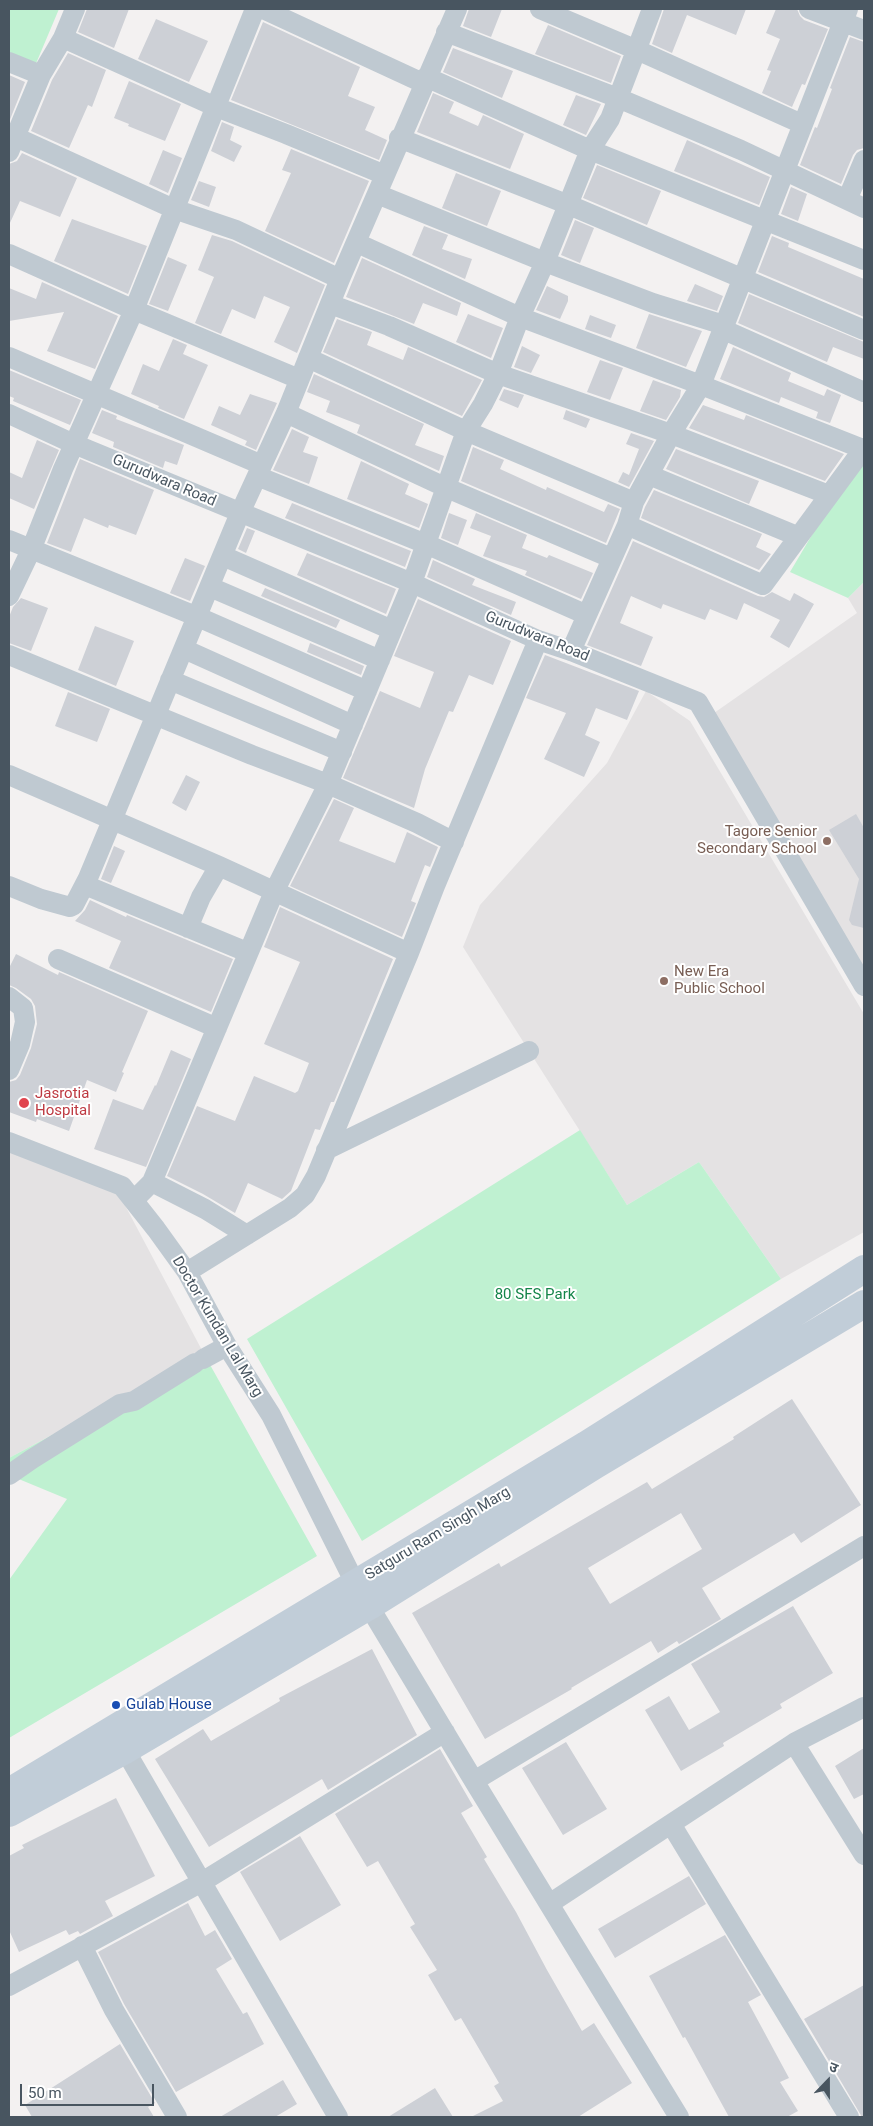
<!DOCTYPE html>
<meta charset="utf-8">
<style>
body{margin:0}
#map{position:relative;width:873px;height:2126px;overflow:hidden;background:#f3f1f1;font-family:Roboto,"Noto Sans Devanagari",sans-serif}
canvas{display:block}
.frame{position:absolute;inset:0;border:10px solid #485560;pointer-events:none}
.north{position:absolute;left:803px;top:2056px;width:50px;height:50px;-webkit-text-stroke:4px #fff;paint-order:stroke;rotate:22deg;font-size:14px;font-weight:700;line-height:20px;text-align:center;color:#485560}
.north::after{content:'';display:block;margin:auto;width:18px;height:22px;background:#485560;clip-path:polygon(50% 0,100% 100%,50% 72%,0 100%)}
.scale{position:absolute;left:20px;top:2084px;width:134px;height:22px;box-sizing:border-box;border:2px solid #485560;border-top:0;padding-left:6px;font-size:15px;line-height:18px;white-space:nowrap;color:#485560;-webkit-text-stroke:4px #fff;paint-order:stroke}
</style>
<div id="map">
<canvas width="873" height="2126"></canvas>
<div class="frame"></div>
<div class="north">उ</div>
<div class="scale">50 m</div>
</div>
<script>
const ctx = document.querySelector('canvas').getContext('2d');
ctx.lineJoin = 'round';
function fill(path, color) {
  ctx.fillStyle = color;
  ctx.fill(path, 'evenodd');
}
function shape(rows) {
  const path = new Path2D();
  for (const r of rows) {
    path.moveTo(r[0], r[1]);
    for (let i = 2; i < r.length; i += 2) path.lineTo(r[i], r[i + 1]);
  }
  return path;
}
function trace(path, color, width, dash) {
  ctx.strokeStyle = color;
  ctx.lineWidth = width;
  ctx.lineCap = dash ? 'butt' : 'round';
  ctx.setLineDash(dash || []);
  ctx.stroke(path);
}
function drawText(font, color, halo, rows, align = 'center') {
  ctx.font = font + ' Roboto,sans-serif';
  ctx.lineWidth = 4;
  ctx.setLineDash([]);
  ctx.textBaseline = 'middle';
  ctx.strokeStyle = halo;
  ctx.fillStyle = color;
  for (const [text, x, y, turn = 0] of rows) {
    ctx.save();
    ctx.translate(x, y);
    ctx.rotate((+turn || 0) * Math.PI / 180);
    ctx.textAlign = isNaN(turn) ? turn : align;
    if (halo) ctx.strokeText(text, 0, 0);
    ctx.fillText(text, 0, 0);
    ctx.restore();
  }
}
fill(shape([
 [864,582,864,969,714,713,857,613,848,598],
 [646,691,690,721,864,1014,864,1232,781,1279,699,1162,627,1205,463,947,480,905,607,763],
 [9,1135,111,1179,204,1354,9,1458]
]), '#e4e2e3');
fill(shape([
 [9,9,59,9,29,80,9,71],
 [864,447,864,582,848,598,790,572],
 [580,1130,627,1205,699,1162,781,1279,362,1541,247,1339],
 [204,1354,317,1556,9,1738,9,1580,67,1499,9,1475,9,1458]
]), '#bff1d1');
fill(shape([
 [87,9,129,9,114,48,78,32],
 [469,9,502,9,491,37,463,26],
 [664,9,746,9,736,35,687,15,672,53,652,44],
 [776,9,797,9,800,16,804,20,828,29,807,80,805,85,802,84,792,107,762,93,771,71,767,70,780,39,766,33],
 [156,19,208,41,189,82,138,59],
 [263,22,360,67,348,96,375,107,365,130,387,140,379,160,231,100],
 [548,25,621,56,611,83,535,54],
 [850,37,864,42,864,148,857,150,853,155,841,184,800,165,815,127,817,128,832,89,830,88],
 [453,48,513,71,502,98,443,72],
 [68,53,106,70,92,107,88,105,69,148,31,131,52,80],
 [9,75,25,82,9,122],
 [129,81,181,104,165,141,128,126,129,124,114,118],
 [433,93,454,102,449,113,478,126,483,115,524,134,510,169,417,132],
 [576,95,601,104,586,135,563,125],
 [222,122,234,127,230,140,242,146,234,162,211,151],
 [687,140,770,177,759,205,674,171],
 [291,149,369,181,334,263,265,231,291,173,282,170],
 [163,150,182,158,168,193,149,184],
 [22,153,77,178,60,217,20,201,9,225,9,164,17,161],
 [597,165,661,191,647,225,583,198],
 [456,173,501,191,487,226,442,208],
 [199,181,216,187,209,207,191,200],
 [791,187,807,194,798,221,781,214],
 [72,219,147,246,128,294,54,261],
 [575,220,594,228,580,263,561,255],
 [424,226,448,235,442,249,472,259,465,279,412,255],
 [212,235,232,241,325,285,297,353,274,342,290,307,264,296,255,319,232,309,221,334,195,323,214,277,198,270],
 [772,236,789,243,788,247,864,279,864,317,758,272],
 [168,257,187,265,168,311,149,304],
 [362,258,461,303,457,316,423,303,414,324,346,297],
 [42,282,118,316,95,369,47,351,64,312,9,321,9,288,36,299],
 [695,284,723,296,717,311,687,301],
 [547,286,568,296,568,301,560,319,536,310],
 [749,294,864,342,864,359,833,347,827,362,738,323],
 [468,314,503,328,491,358,456,342],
 [649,314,702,331,686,367,636,348],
 [590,315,616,325,611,338,585,329],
 [337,319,372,332,367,345,403,360,408,347,482,380,462,416,323,352],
 [173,339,187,345,183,354,208,365,184,419,158,408,159,406,131,394,143,364,159,371],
 [522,346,540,355,531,373,514,367],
 [733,347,791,373,788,381,824,396,827,389,841,395,830,423,816,418,818,412,781,397,779,403,720,379],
 [600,360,623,368,610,400,587,392],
 [9,370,81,400,70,425,13,401,14,398,9,396],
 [314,374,424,424,415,445,444,456,439,471,357,433,360,425,326,412,330,401,307,392],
 [653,380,681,390,680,397,666,420,640,411],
 [504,389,524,395,518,408,499,400],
 [250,394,277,403,256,450,245,445,247,441,211,425,219,406,240,415],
 [703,405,744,420,746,415,844,454,825,481,689,428],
 [102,410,117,416,116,419,184,445,177,465,165,461,163,468,113,447,114,442,92,433],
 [566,410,590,419,586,428,563,419],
 [292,429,309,437,303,452,318,457,309,484,273,470],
 [631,433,654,441,629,487,618,482,623,472,629,475,639,449,626,444],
 [37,440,59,450,34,509,9,498,9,472,22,478],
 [473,447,504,460,500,469,546,490,547,487,604,512,608,504,620,509,606,543,461,481],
 [676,449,759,481,749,504,666,469],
 [80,459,154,490,136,535,109,525,108,528,84,518,71,552,47,543],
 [361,461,409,484,405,494,428,504,419,528,347,499],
 [654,490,762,534,756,547,771,554,759,570,641,518,645,507],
 [292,503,411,551,405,567,285,518],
 [449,513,467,520,458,545,441,538],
 [476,513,527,535,522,548,547,558,549,555,593,573,581,599,525,575,527,571,483,556,491,536,470,528],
 [247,528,255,531,246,553,238,549],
 [633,541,758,596,764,597,772,592,790,601,794,593,814,604,789,648,770,637,780,620,744,603,737,620,710,609,705,620,663,604,661,609,631,596,620,623,653,637,641,666,587,645],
 [307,553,396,589,386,614,297,575],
 [185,558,205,566,190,601,170,593],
 [433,560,475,579,472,585,516,602,511,615,427,577],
 [265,588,340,620,336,628,261,596],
 [21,598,48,608,31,651,9,643,9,617,13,607],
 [418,599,511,641,493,685,469,675,453,712,449,711,425,769,414,808,343,778,380,691,420,708,434,672,394,656],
 [95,626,134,641,116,686,78,670],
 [310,643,364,666,361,675,307,652],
 [545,655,639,691,627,720,596,708,585,735,600,742,584,777,544,759,566,713,526,698],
 [68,692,110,709,97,742,55,726],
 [186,775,200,782,186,811,172,803],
 [334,799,354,808,339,841,395,863,407,832,438,847,430,867,425,865,411,901,416,903,402,937,290,886],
 [856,814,864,828,864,928,852,925,849,920,859,879,829,830],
 [114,846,125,851,111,883,101,879],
 [90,900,126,917,127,915,233,959,211,1012,109,968,121,941,75,921,85,910],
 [280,907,393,959,334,1102,331,1102,320,1130,315,1129,291,1191,282,1199,248,1183,235,1213,203,1194,167,1176,197,1106,235,1121,254,1076,295,1093,298,1091,309,1063,264,1044,300,962,264,947],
 [16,954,58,975,59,972,148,1011,122,1072,124,1073,116,1092,87,1080,69,1131,37,1119,36,1122,9,1112,9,1082,16,1080,20,1075,31,1048,37,1024,35,1006,31,999,16,988,9,985,9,968],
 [171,1050,191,1059,146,1167,94,1149,113,1099,143,1110,155,1085,156,1086],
 [792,1399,861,1505,801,1543,794,1533,702,1588,721,1619,679,1644,677,1641,658,1653,651,1641,571,1688,572,1689,485,1739,412,1613,499,1563,501,1567,647,1482,652,1489,734,1439,733,1437],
 [681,1513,702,1549,610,1604,588,1568],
 [793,1606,833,1673,780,1704,782,1708,723,1743,724,1746,681,1771,645,1710,669,1696,689,1730,720,1712,691,1664],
 [372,1649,417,1735,328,1790,322,1779,209,1847,155,1759,203,1729,211,1741,280,1701,279,1698],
 [566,1742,607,1809,563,1835,522,1768],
 [864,1748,864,1794,854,1799,835,1766],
 [440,1749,473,1806,461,1813,487,1857,484,1859,516,1912,547,1970,582,2031,594,2023,632,2083,578,2117,471,2117,503,2101,494,2086,499,2083,461,2018,455,2021,428,1975,437,1970,410,1927,415,1924,378,1861,367,1867,335,1814],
 [116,1798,155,1876,105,1901,113,1916,80,1934,78,1931,69,1935,66,1930,19,1952,9,1930,9,1856,24,1848,22,1845],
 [300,1836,341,1905,280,1941,240,1872],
 [689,1876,706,1904,615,1958,598,1929],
 [188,1903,205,1936,215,1930,232,1959,216,1969,243,2014,247,2012,264,2044,176,2092,124,2004,98,1952],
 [725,1935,761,1995,748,2002,789,2078,780,2082,798,2111,787,2117,729,2117,685,2037,683,2038,649,1976],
 [864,1985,864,2117,862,2117,804,2019],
 [120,2044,155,2103,148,2107,154,2117,32,2117,25,2105],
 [283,2080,297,2104,275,2117,220,2117],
 [435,2088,453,2117,388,2117]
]), '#cdd0d6');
trace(shape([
 [263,9,423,83],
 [540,9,637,50,802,124],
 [809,9,864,30],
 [446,32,618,98,741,150,864,208],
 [63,38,216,107,286,134,385,175],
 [9,62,41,75,9,152],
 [41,75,63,38,75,9],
 [426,77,590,150,864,260],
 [9,134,174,209,236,230,340,279],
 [399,138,569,205,864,330],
 [377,194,545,262,653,303,724,325],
 [847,200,864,160],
 [357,243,520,317,701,385,863,449],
 [9,254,134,310,299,379],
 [330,304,389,326,498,374,671,434,829,495],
 [722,329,864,392],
 [9,357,262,465],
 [308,358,466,431,634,502],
 [286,413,447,488,611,558],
 [9,414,74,444,412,583,538,640,571,651,698,702,864,986],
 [649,475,797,536],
 [257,476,426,544,587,615],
 [627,525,763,585,864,448],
 [9,540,198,617,367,691],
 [223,556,392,630],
 [210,587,380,660],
 [9,596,31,550,63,469,134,310,255,9],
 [184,649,353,725],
 [571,651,627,525,634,502,671,434,701,385,848,9],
 [9,655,252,755,328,784,417,823,454,842],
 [170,680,342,752],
 [9,775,219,866,409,953],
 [85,885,247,952],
 [9,886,41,899,70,907,74,905,88,878,240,513,286,413,340,279,457,9],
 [188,928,201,897,219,866],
 [58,959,217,1028],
 [9,997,23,1008,25,1022,20,1044,9,1070],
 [9,1142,122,1186,156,1229,187,1272,227,1346,271,1415,355,1583,474,1781,679,2117],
 [326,1150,529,1051],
 [152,1182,205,1209,247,1235],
 [134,1200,152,1182,274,892,328,784,412,583,466,431,483,404,498,374,520,317,545,262,590,150,610,119,652,9],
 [187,1272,290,1208,305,1195,316,1176,409,953,435,886,538,640],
 [203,1359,227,1346],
 [9,1475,32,1459,120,1404,134,1401,195,1363],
 [794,1743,864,1707],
 [125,1750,338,2117],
 [474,1781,864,1546],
 [671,1824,849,2117],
 [549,1904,794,1743,864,1855],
 [82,1946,114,2010,177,2117],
 [9,1986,202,1882,445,1732]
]), '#bfc9d1', 20);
trace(shape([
 [9,1792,586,1445,864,1269],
 [9,1813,125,1750,369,1606,595,1465,864,1304]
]), '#c1cdd8', 28);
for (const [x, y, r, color] of [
 [827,841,5,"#8d6e63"],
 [664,981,5,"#8d6e63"],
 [24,1103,6,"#e0444e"],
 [116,1705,5,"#1a4fb4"]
]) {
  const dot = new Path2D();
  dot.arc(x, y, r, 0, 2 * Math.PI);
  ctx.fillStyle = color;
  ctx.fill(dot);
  trace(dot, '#fff', 2);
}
drawText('15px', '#485560', '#fff', [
 ["Gurudwara Road",164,481,23],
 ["Gurudwara Road",537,637,22],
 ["Doctor Kundan Lal Marg",217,1327,59],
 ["Satguru Ram Singh Marg",438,1534,-31]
]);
drawText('15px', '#785e54', '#fff', [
 ["Tagore Senior",817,832],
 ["Secondary School",817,849],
 ["New Era",674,972,"left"],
 ["Public School",674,989,"left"]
], 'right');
drawText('15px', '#be3a42', '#fff', [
 ["Jasrotia",35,1094],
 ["Hospital",35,1111]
], 'left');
drawText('15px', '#148549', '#fff', [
 ["80 SFS Park",535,1295]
]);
drawText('15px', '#164399', '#fff', [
 ["Gulab House",126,1705]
], 'left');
</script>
